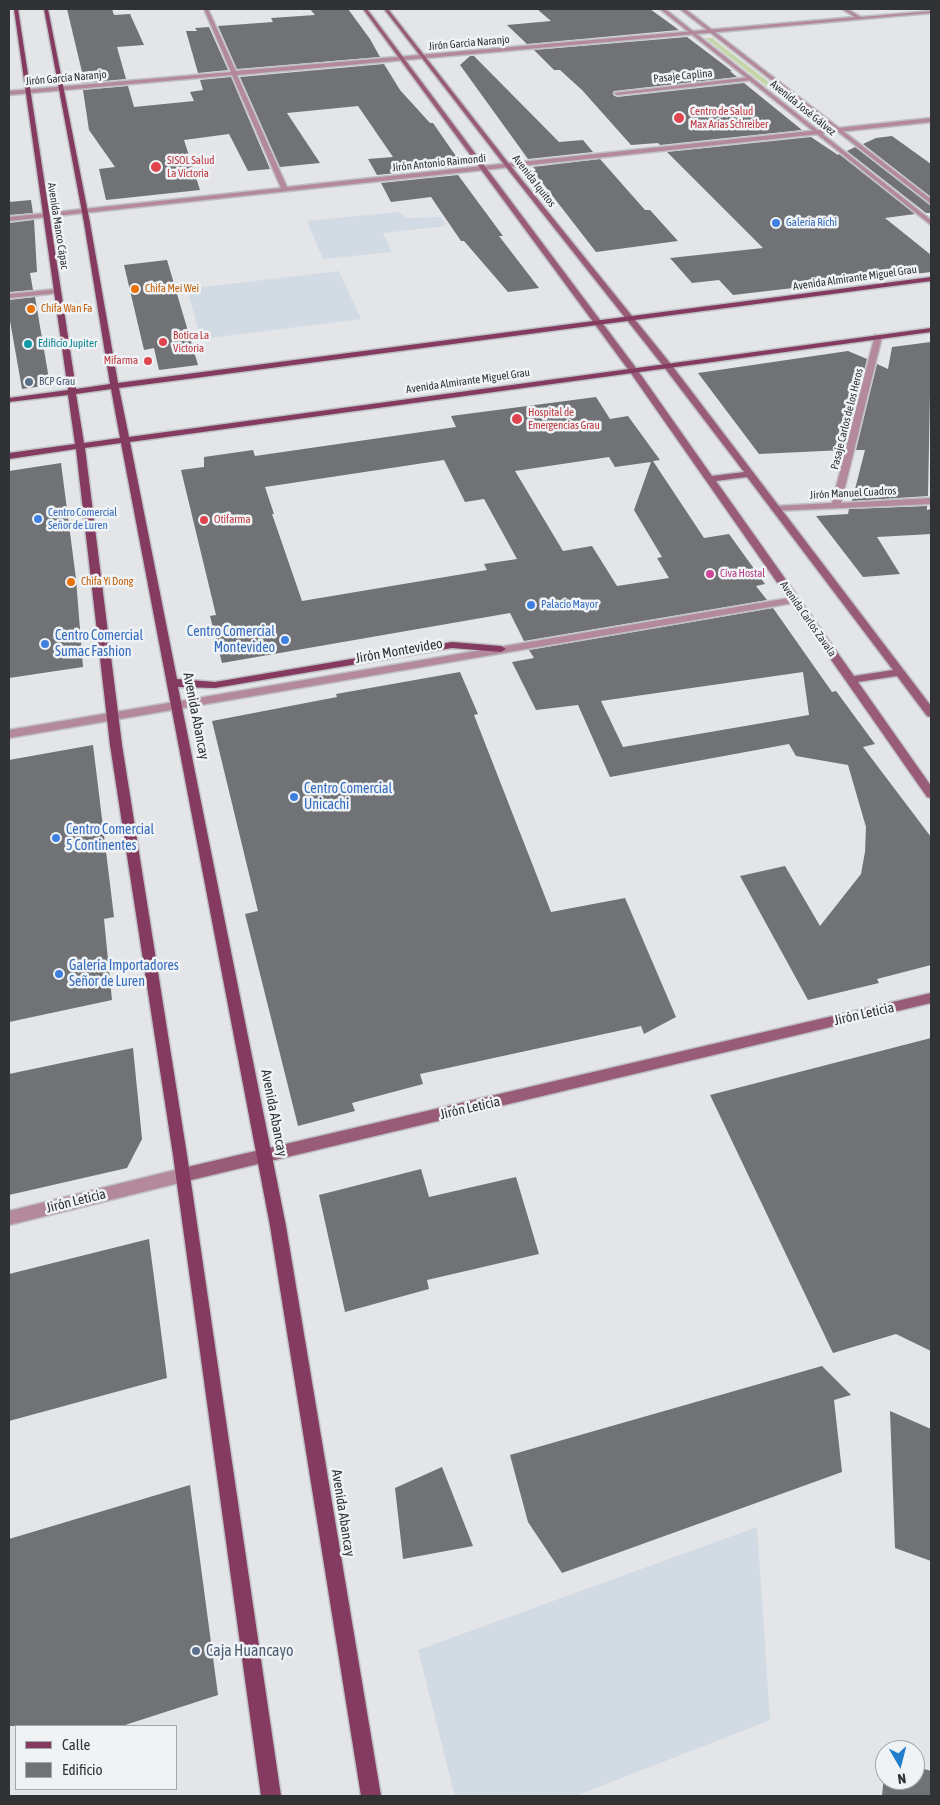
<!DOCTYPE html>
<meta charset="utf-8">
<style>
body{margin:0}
#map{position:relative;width:940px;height:1805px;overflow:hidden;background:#e3e5e8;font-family:"Asap Condensed",sans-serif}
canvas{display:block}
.frame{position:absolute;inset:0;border:10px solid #313233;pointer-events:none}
.legend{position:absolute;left:15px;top:1725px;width:162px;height:65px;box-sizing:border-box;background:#f0f3f5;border:1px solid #a4a6a7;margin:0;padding:6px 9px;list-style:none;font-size:15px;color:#313233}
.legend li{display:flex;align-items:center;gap:10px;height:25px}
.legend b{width:25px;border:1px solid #a4a6a7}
.north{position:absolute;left:875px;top:1740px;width:50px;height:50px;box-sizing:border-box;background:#f0f3f5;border:1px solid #a4a6a7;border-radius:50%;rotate:172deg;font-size:14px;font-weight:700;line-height:20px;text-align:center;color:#313233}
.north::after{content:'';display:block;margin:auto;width:18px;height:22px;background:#217eca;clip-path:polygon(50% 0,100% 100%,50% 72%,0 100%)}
</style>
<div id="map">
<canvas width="940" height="1805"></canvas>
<div class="frame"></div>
<ul class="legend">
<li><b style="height:6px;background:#843b5f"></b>Calle</li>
<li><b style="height:14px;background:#707275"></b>Edificio</li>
</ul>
<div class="north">N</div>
</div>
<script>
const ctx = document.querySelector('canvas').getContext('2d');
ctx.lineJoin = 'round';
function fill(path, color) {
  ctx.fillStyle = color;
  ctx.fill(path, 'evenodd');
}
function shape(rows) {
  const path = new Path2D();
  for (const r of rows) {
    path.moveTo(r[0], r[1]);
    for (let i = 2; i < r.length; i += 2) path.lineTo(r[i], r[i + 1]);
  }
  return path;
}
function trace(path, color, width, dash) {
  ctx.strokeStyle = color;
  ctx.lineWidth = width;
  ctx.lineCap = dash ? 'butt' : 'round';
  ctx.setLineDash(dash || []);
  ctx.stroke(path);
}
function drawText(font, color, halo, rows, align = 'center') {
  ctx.font = font + ' "Asap Condensed",sans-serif';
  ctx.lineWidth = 5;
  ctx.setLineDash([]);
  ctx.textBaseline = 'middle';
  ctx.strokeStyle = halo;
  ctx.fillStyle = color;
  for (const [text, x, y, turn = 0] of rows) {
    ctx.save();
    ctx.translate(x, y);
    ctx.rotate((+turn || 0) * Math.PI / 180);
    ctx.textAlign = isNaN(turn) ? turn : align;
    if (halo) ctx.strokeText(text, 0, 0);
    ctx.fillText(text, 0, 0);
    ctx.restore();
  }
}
fill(shape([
 [399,212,407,218,441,217,446,226,383,233,392,252,323,259,307,221],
 [339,271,361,319,201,339,187,289],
 [757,1527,770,1720,576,1796,455,1796,418,1650]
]), '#d2dbe3');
fill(shape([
 [705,38,712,38,822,123,815,124]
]), '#c6d5aa');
fill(shape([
 [67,9,112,9,114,15,130,14,144,45,117,47,126,79,81,83,79,72,82,72],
 [310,9,348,9,370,39,380,57,237,69,218,26,273,22,271,18,315,15],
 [537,9,650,9,679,30,527,44,507,25,551,21],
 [209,27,228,70,198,73,186,31,197,31,195,28],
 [687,37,732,71,730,71,737,77,614,91,613,95,617,97,744,83,802,130,660,145,658,143,631,145,582,90,560,70,554,70,534,50],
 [470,56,474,56,559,142,583,140,593,152,528,159,460,65],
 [384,64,400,90,430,123,433,123,460,162,449,163,453,167,377,175,368,159,393,157,358,106,287,113,320,163,280,167,240,77],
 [231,77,270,169,248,171,229,134,184,140,200,190,106,200,99,169,115,167,89,130,83,90,128,86,134,107,194,101,190,92,203,90,200,80],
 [892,136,931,164,931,197,863,144,876,138],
 [811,137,838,155,839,154,915,214,885,218,931,255,931,272,733,295,719,280,692,283,670,258,763,248,667,152],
 [855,147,931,206,931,213,926,213,847,151],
 [600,159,645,210,650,210,678,241,596,252,534,172,536,170,533,167],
 [458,175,503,236,499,236,539,288,508,292,464,241,461,241,431,197,391,202,381,183],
 [31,200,33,213,9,215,9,202],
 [34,220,37,272,30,273,33,290,9,292,9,223],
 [167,260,198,365,159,370,154,348,144,350,124,265],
 [35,297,50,385,22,389,9,315,9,300],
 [931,342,928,496,852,501,865,450,856,450,877,364,888,369,892,347],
 [848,351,867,359,844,450,759,454,698,373],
 [596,397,610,419,628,416,660,460,653,461,704,538,729,534,765,584,756,586,767,600,524,641,510,613,222,663,210,616,216,615,181,470,204,467,204,457,253,450,255,456,456,427,451,416],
 [609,457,615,467,651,462,634,510,662,557,657,558,669,578,617,586,592,546,563,551,515,471],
 [444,460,465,502,484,499,517,559,484,564,487,570,302,601,272,514,274,514,265,487],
 [61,463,76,579,83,667,9,678,9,471],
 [927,506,927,510,931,509,931,534,877,537,900,574,863,577,816,516,848,514,849,509],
 [773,608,832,692,836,691,875,744,863,747,931,837,931,965,877,979,879,983,808,1000,740,876,785,866,820,926,861,874,865,852,866,827,848,765,796,756,789,744,610,777,578,705,536,710,512,662,534,658,529,650],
 [803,672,809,715,623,747,601,701],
 [460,672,478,714,474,715,551,912,625,898,676,1017,644,1034,641,1026,420,1074,423,1084,352,1103,355,1111,298,1126,245,914,258,911,212,721,337,697,336,694],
 [93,745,114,917,104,919,112,1000,9,1022,9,760],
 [931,1038,931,1351,896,1334,833,1353,710,1095],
 [133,1048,142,1139,127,1168,9,1195,9,1074],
 [421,1169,429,1197,516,1177,539,1254,427,1280,429,1289,345,1312,319,1195],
 [149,1239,167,1378,9,1421,9,1274],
 [822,1366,851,1395,834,1400,842,1472,562,1573,528,1522,510,1455],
 [890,1411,931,1429,931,1561,895,1548],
 [442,1467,473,1546,403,1559,395,1488],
 [190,1485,218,1695,122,1726,9,1726,9,1539],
 [885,1764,885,1780,915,1780,915,1766,931,1771,931,1796,882,1796]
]), '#707275');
const minor = shape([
 [204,9,208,9,236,71,855,17,842,9,847,9,861,17,931,11,931,13,237,75,287,187,931,118,931,122,9,221,9,217,281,188,232,75,9,95,9,91,231,72,204,9],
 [751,77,753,80,617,95,614,93,751,77],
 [57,289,60,289,60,293,9,298,9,294,57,289],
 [875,335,882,337,841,503,931,498,931,504,773,511,771,509,776,506,832,503,875,335],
 [795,597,800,600,799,602,9,738,9,730,795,597],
 [183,1168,188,1170,190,1175,188,1180,183,1182,9,1225,9,1211,183,1168]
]);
const tertiary = shape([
 [660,9,665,9,931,220,931,225,660,9],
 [680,9,685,9,931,199,931,204,680,9]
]);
const secondary = shape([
 [363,9,367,9,636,368,712,476,744,472,664,367,506,167,384,9,388,9,510,165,670,363,931,706,931,717,927,716,897,676,858,682,931,786,931,798,927,797,630,372,363,9],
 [747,477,893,670,854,676,716,481,747,477],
 [931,993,931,1003,183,1182,178,1180,176,1175,178,1170,183,1168,931,993]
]);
const primary = shape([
 [14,9,18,9,76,389,110,384,84,223,44,9,48,9,90,223,118,383,931,277,931,281,119,388,129,437,931,328,931,332,130,442,177,679,215,682,452,642,501,646,506,649,501,652,452,648,215,688,178,687,286,1226,381,1796,361,1796,270,1226,121,443,85,448,122,745,187,1155,281,1796,261,1796,173,1155,110,745,76,449,9,459,9,453,75,444,68,395,9,402,9,398,68,390,14,9],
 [111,389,120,438,84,443,76,394,111,389]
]);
trace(minor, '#bfc1c4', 3);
trace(tertiary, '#bfc1c4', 3);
trace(secondary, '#bfc1c4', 3);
trace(primary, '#bfc1c4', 3);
fill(minor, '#b4899c');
fill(tertiary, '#b4899c');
fill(secondary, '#995c78');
fill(primary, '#843b5f');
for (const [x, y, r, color] of [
 [679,118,6,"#e0444e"],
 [156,167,6,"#e0444e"],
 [776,223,5,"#3f7fe0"],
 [135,289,5,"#e8710a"],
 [31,309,5,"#e8710a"],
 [163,342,5,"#e0444e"],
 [28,344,5,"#0f9aa8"],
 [148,361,5,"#e0444e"],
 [29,382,5,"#5c6f8a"],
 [517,419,6,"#e0444e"],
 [38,519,5,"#3f7fe0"],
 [204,520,5,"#e0444e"],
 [710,574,5,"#d1479c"],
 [71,582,5,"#e8710a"],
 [531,605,5,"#3f7fe0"],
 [285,640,5,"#3f7fe0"],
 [45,644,5,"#3f7fe0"],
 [294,797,5,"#3f7fe0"],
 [56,838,5,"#3f7fe0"],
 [59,974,5,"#3f7fe0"],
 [196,1651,5,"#5c6f8a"]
]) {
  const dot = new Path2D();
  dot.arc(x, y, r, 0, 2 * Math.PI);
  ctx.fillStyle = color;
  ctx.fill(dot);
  trace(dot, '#f0f3f5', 2);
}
drawText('11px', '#313233', '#f0f3f5', [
 ["Jirón García Naranjo",469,43,-5],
 ["Pasaje Caplina",683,76,-6],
 ["Jirón García Naranjo",66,78,-5],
 ["Avenida José Gálvez",803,108,39],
 ["Jirón Antonio Raimondi",439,163,-6],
 ["Avenida Iquitos",534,181,52],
 ["Avenida Manco Cápac",58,226,81],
 ["Avenida Almirante Miguel Grau",855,278,-8],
 ["Avenida Almirante Miguel Grau",468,381,-8],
 ["Pasaje Carlos de los Heros",847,419,-76],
 ["Jirón Manuel Cuadros",853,493,-3],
 ["Avenida Carlos Zavala",808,619,55]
]);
drawText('11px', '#be3a42', '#f0f3f5', [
 ["Centro de Salud",690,112],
 ["Max Arias Schreiber",690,125],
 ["SISOL Salud",167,161],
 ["La Victoria",167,174],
 ["Botica La",173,336],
 ["Victoria",173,349],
 ["Mifarma",138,361,"right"],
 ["Hospital de",528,413],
 ["Emergencias Grau",528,426],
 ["Otifarma",214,520]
], 'left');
drawText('11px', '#366cbe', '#f0f3f5', [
 ["Galeria Richi",786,223],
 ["Centro Comercial",48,513],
 ["Señor de Luren",48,526],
 ["Palacio Mayor",541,605]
], 'left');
drawText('11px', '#c56008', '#f0f3f5', [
 ["Chifa Mei Wei",145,289],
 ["Chifa Wan Fa",41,309],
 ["Chifa Yi Dong",81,582]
], 'left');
drawText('11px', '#0d838f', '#f0f3f5', [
 ["Edificio Jupiter",38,344]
], 'left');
drawText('11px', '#4e5e75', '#f0f3f5', [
 ["BCP Grau",39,382]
], 'left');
drawText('11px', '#b23c85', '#f0f3f5', [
 ["Civa Hostal",720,574]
], 'left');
drawText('14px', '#366cbe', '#f0f3f5', [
 ["Centro Comercial",275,632,"right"],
 ["Montevideo",275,648,"right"],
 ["Centro Comercial",55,636],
 ["Sumac Fashion",55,652],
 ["Centro Comercial",304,789],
 ["Unicachi",304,805],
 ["Centro Comercial",66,830],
 ["5 Continentes",66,846],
 ["Galería Importadores",69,966],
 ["Señor de Luren",69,982]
], 'left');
drawText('14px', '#313233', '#f0f3f5', [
 ["Jirón Montevideo",399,651,-10],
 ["Avenida Abancay",196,716,79],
 ["Jirón Leticia",864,1014,-13],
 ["Jirón Leticia",470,1108,-13],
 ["Avenida Abancay",274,1113,79],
 ["Jirón Leticia",76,1201,-14],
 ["Avenida Abancay",343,1513,81]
]);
drawText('16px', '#4e5e75', '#f0f3f5', [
 ["Caja Huancayo",206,1651]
], 'left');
</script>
